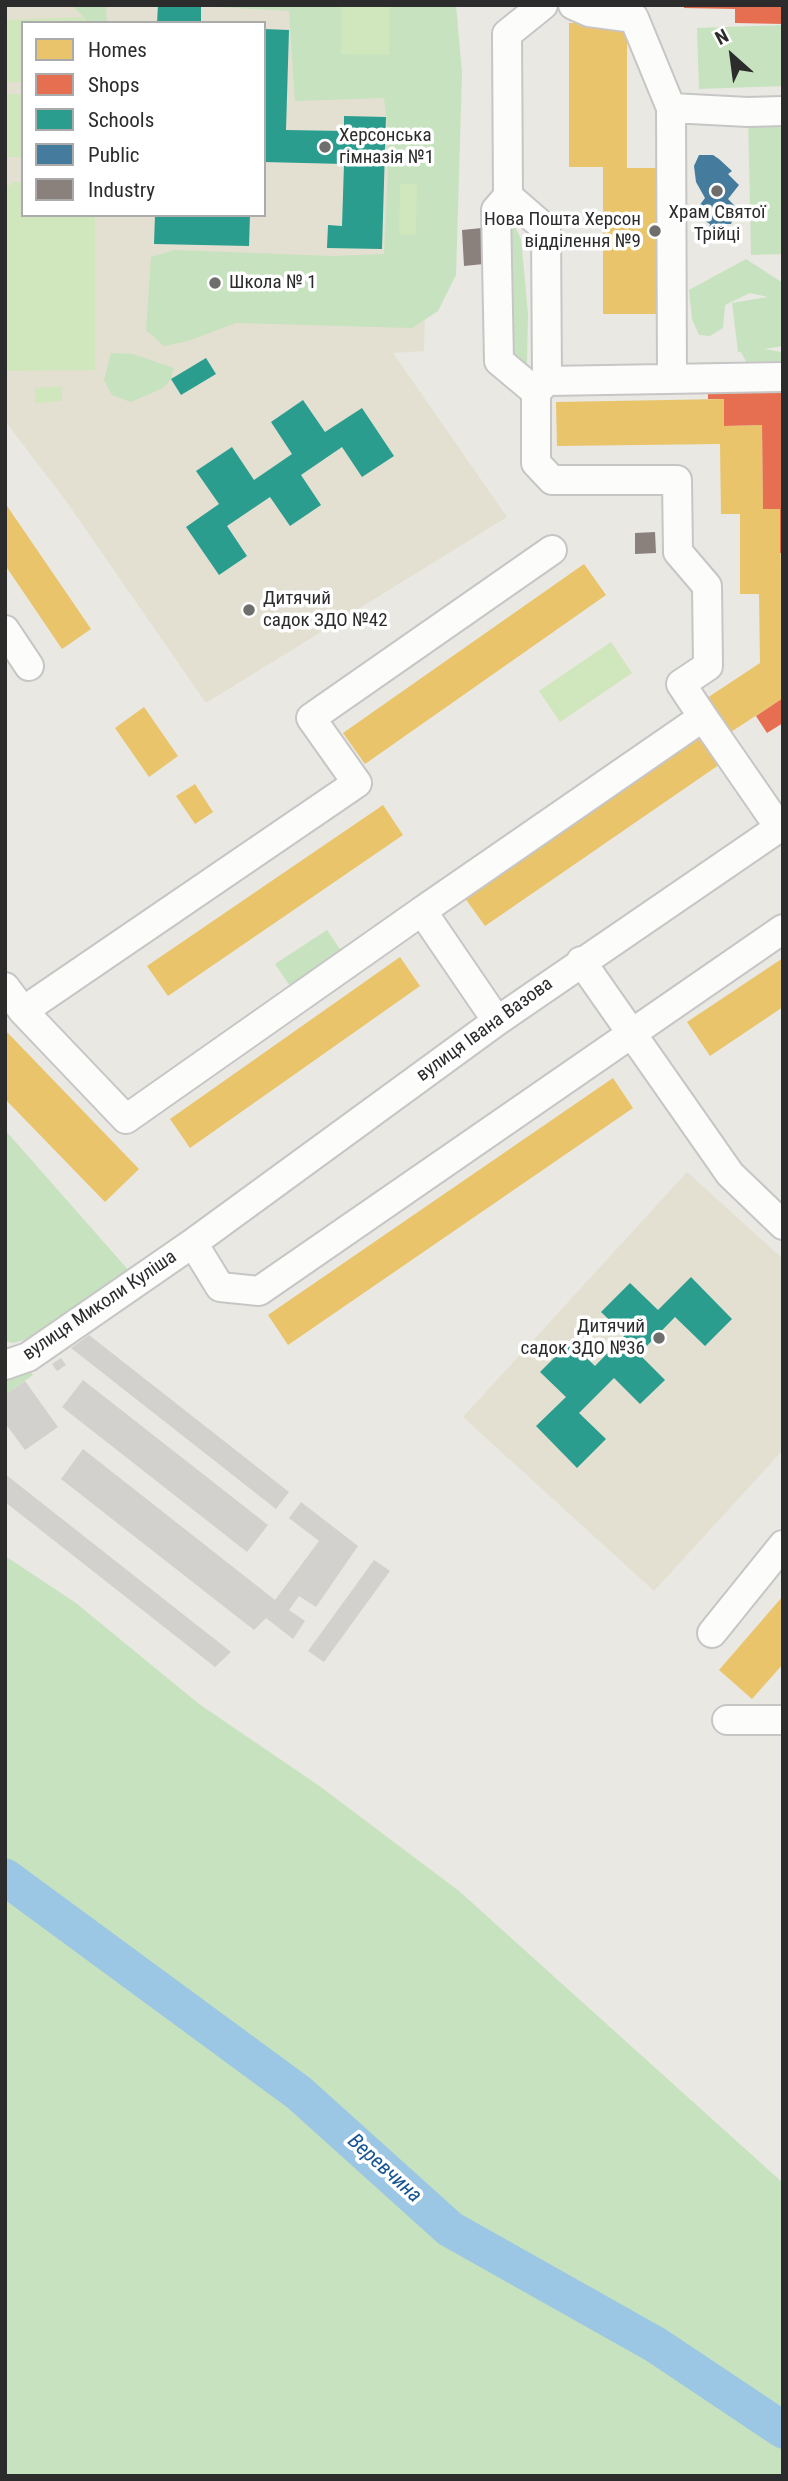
<!DOCTYPE html>
<meta charset="utf-8">
<style>
body{margin:0}
#map{position:relative;width:788px;height:2481px;overflow:hidden;background:#e9e8e2;font-family:"Roboto Condensed",sans-serif}
canvas{display:block}
.frame{position:absolute;inset:0;border:7px solid #2c2c2c;pointer-events:none}
.legend{position:absolute;left:21px;top:21px;width:245px;height:196px;box-sizing:border-box;background:#fff;border:2px solid #ababab;margin:0;padding:9px 12px;list-style:none;font-size:21px;color:#2c2c2c}
.legend li{display:flex;align-items:center;gap:14px;height:35px}
.legend b{width:35px;border:2px solid #ababab}
.north{position:absolute;left:697px;top:21px;width:70px;height:70px;-webkit-text-stroke:5px #fff;paint-order:stroke;rotate:332deg;font-size:19px;font-weight:700;line-height:28px;text-align:center;color:#2c2c2c}
.north::after{content:'';display:block;margin:auto;width:24px;height:32px;background:#2c2c2c;clip-path:polygon(50% 0,100% 100%,50% 72%,0 100%)}
</style>
<div id="map">
<canvas width="788" height="2481"></canvas>
<div class="frame"></div>
<ul class="legend">
<li><b style="height:19px;background:#e9c46a"></b>Homes</li>
<li><b style="height:19px;background:#e76f51"></b>Shops</li>
<li><b style="height:19px;background:#2a9d8f"></b>Schools</li>
<li><b style="height:19px;background:#457b9d"></b>Public</li>
<li><b style="height:19px;background:#8a817c"></b>Industry</li>
</ul>
<div class="north">N</div>
</div>
<script>
const ctx = document.querySelector('canvas').getContext('2d');
ctx.lineJoin = 'round';
function fill(path, color) {
  ctx.fillStyle = color;
  ctx.fill(path, 'evenodd');
}
function shape(rows) {
  const path = new Path2D();
  for (const r of rows) {
    path.moveTo(r[0], r[1]);
    for (let i = 2; i < r.length; i += 2) path.lineTo(r[i], r[i + 1]);
  }
  return path;
}
function trace(path, color, width, dash) {
  ctx.strokeStyle = color;
  ctx.lineWidth = width;
  ctx.lineCap = dash ? 'butt' : 'round';
  ctx.setLineDash(dash || []);
  ctx.stroke(path);
}
function drawText(font, color, halo, rows, align = 'center') {
  ctx.font = font + ' "Roboto Condensed",sans-serif';
  ctx.lineWidth = 7;
  ctx.setLineDash([]);
  ctx.textBaseline = 'middle';
  ctx.strokeStyle = halo;
  ctx.fillStyle = color;
  for (const [text, x, y, turn = 0] of rows) {
    ctx.save();
    ctx.translate(x, y);
    ctx.rotate((+turn || 0) * Math.PI / 180);
    ctx.textAlign = isNaN(turn) ? turn : align;
    if (halo) ctx.strokeText(text, 0, 0);
    ctx.fillText(text, 0, 0);
    ctx.restore();
  }
}
fill(shape([
 [5,5,432,5,424,351,393,353,507,517,206,703,66,501,5,421],
 [23,23,264,23,264,215,23,215],
 [687,1172,783,1259,783,1450,654,1591,463,1417]
]), '#e3e0d1');
fill(shape([
 [71,5,106,5,107,23,86,23,84,17],
 [218,5,456,5,462,73,456,275,438,311,412,328,236,323,188,341,164,346,146,330,151,257,174,250,333,256,384,254,389,143,384,98,295,101,289,11,218,7],
 [783,25,783,86,699,89,697,28],
 [783,111,783,254,751,255,748,112],
 [501,223,514,225,521,239,528,314,527,363,505,360],
 [746,259,783,283,783,346,764,349,781,352,783,350,783,373,750,369,741,352,738,352,732,303,768,297,750,293,725,305,723,328,710,336,699,335,692,319,689,290],
 [111,353,133,354,174,368,171,379,163,388,131,402,112,395,104,380],
 [327,930,344,955,292,989,275,964],
 [5,1130,130,1272,31,1338,13,1343,5,1341],
 [30,1370,33,1375,5,1395,5,1376],
 [5,1556,76,1603,199,1704,318,1785,459,1891,783,2183,783,2476,5,2476]
]), '#c7e2be');
fill(shape([
 [341,5,390,5,389,55,341,54],
 [84,17,85,23,23,23,23,82,5,83,5,20],
 [5,94,23,94,23,157,5,157],
 [12,182,23,182,23,215,95,215,95,370,5,371,5,186,12,185],
 [400,184,417,184,416,235,399,234],
 [62,386,62,401,35,403,35,388],
 [611,642,632,673,560,722,539,691]
]), '#d0e6bc');
fill(shape([
 [569,23,627,23,627,168,661,168,662,314,603,314,603,167,569,167],
 [724,399,724,426,762,425,763,509,780,509,783,698,714,743,726,760,485,926,462,894,701,702,760,663,759,594,740,594,740,514,721,514,720,444,557,446,556,402],
 [5,503,91,629,62,649,5,565],
 [584,564,606,595,365,764,343,733],
 [144,707,178,756,149,777,115,728],
 [195,784,213,812,195,824,176,796],
 [383,805,403,835,168,996,147,966],
 [400,957,420,986,190,1148,170,1119],
 [783,958,783,1007,710,1056,687,1022],
 [5,1030,139,1169,105,1202,5,1099],
 [613,1078,633,1108,288,1345,268,1315],
 [783,1596,783,1664,752,1699,719,1670]
]), '#e9c46a');
fill(shape([
 [684,5,783,5,783,24,735,23,735,9,684,8],
 [708,388,783,388,783,553,780,553,780,509,763,509,762,425,724,426,724,399,708,399],
 [783,698,783,723,767,733,756,716]
]), '#e76f51');
fill(shape([
 [158,5,201,5,201,23,157,23],
 [264,29,289,30,286,130,344,131,344,116,386,117,382,249,327,248,328,225,342,226,344,164,264,162],
 [155,215,250,215,249,246,154,244],
 [206,358,216,374,181,395,171,379],
 [303,400,325,432,362,408,394,456,362,477,342,447,301,475,321,505,290,526,270,497,227,526,247,556,219,575,186,527,219,504,196,471,232,447,254,480,292,454,271,422],
 [691,1277,732,1319,705,1346,675,1317,639,1354,665,1380,640,1404,614,1378,579,1413,606,1439,577,1468,536,1426,566,1397,540,1372,570,1342,595,1366,625,1335,601,1312,630,1283,658,1310]
]), '#2a9d8f');
fill(shape([
 [699,155,713,155,719,159,732,171,728,174,739,185,728,199,737,208,731,224,724,224,722,231,716,234,709,230,710,224,700,218,696,210,705,198,696,182,694,166]
]), '#457b9d');
fill(shape([
 [482,228,484,264,464,266,462,230],
 [655,532,656,553,635,554,635,533]
]), '#8a817c');
trace(shape([
 [5,1877,299,2093,450,2229,656,2345,783,2430]
]), '#9cc7e4', 37);
fill(shape([
 [89,1335,289,1492,276,1509,71,1348],
 [61,1358,66,1365,57,1371,52,1364],
 [83,1380,268,1525,247,1552,62,1407],
 [25,1381,58,1427,25,1450,5,1423,5,1395],
 [83,1449,275,1600,319,1541,289,1518,301,1502,358,1546,316,1607,299,1596,289,1610,305,1621,293,1639,266,1618,254,1630,61,1479],
 [5,1474,231,1652,215,1667,5,1502],
 [374,1560,390,1571,324,1662,308,1651]
]), '#d2d1cd');
const minor = shape([
 [543,5,507,34,508,196,546,229,547,381,783,377],
 [573,5,589,12,634,18,671,108,748,112,783,111],
 [671,108,672,379],
 [508,196,496,210,499,361,536,392],
 [547,381,536,392,536,463,552,480,677,480,678,552,707,586,708,666,681,684,703,717],
 [5,630,29,666],
 [422,911,126,1119,23,1011,357,783,311,718,552,550],
 [581,961,730,1174,783,1225],
 [5,987,23,1011],
 [497,1021,422,911,703,717,779,827],
 [193,1243,220,1287,259,1291,783,929],
 [5,1365,28,1357,193,1243,497,1021,783,825],
 [712,1633,783,1545],
 [727,1720,783,1720]
]);
trace(minor, '#c7c6c6', 32);
trace(minor, '#fcfcfb', 28);
for (const [x, y, r, color] of [
 [325,147,7,"#6e6e6c"],
 [717,191,7,"#6e6e6c"],
 [655,231,7,"#6e6e6c"],
 [215,283,7,"#6e6e6c"],
 [249,610,7,"#6e6e6c"],
 [659,1338,7,"#6e6e6c"]
]) {
  const dot = new Path2D();
  dot.arc(x, y, r, 0, 2 * Math.PI);
  ctx.fillStyle = color;
  ctx.fill(dot);
  trace(dot, '#fff', 2.5);
}
drawText('19px', '#2c2c2c', '#fff', [
 ["Херсонська",339,136],
 ["гімназія №1",339,158],
 ["Храм Святої",717,213,"center"],
 ["Трійці",717,235,"center"],
 ["Нова Пошта Херсон",641,220,"right"],
 ["відділення №9",641,242,"right"],
 ["Школа № 1",229,283],
 ["Дитячий",263,599],
 ["садок ЗДО №42",263,621],
 ["Дитячий",645,1327,"right"],
 ["садок ЗДО №36",645,1349,"right"]
], 'left');
drawText('19px', '#2c2c2c', '#fff', [
 ["вулиця Івана Вазова",485,1030,-36],
 ["вулиця Миколи Куліша",100,1306,-34]
]);
drawText('italic 21px', '#185693', '#fff', [
 ["Веревчина",384,2169,42]
]);
</script>
